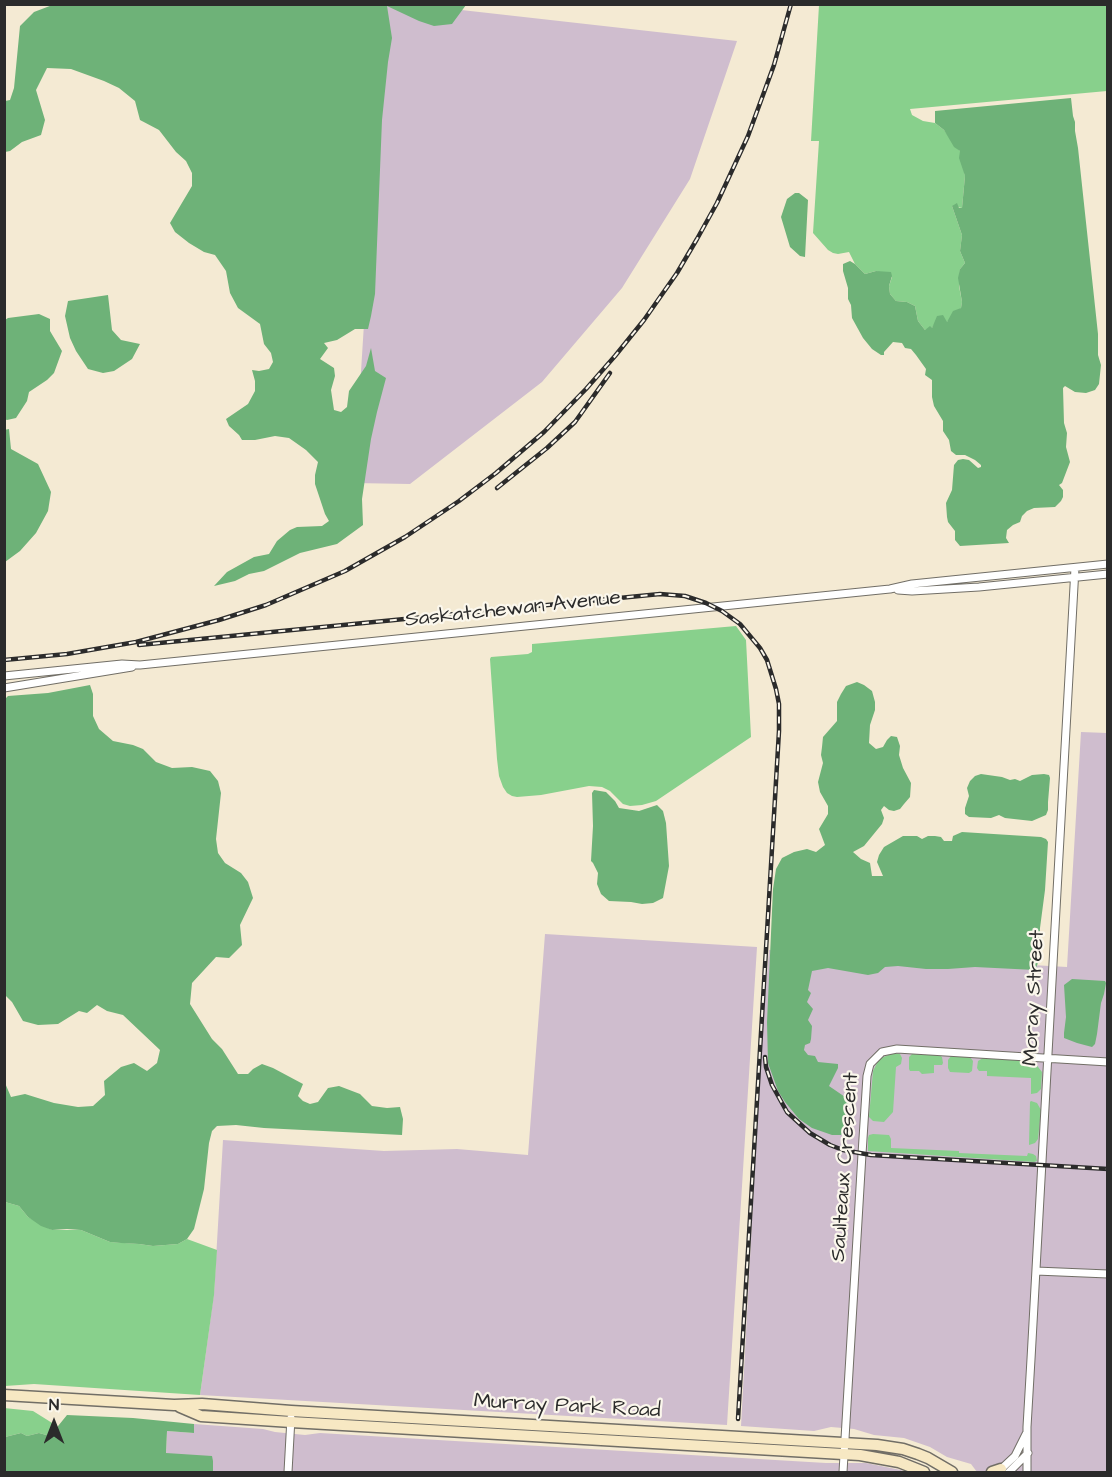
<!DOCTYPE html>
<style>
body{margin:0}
#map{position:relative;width:1112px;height:1477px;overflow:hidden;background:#f4ead3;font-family:"Architects Daughter",sans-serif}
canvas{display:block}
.frame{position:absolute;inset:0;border:6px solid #2b2b2b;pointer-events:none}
.north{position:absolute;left:24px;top:1393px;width:60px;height:60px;-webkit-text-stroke:4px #fbf7ec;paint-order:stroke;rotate:0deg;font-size:16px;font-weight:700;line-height:24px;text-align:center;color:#2b2b2b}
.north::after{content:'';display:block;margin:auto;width:21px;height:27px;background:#2b2b2b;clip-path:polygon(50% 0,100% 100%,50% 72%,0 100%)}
</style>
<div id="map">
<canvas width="1112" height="1477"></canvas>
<div class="frame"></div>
<div class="north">N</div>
</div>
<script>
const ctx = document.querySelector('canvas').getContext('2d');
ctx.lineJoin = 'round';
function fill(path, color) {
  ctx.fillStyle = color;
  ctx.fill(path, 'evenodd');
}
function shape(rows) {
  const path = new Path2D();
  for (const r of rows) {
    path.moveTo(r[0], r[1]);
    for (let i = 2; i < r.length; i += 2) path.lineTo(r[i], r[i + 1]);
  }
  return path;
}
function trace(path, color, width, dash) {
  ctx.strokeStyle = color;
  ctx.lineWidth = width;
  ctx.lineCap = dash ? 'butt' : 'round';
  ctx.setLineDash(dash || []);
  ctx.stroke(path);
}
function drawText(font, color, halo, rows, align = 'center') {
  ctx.font = font + ' "Architects Daughter",sans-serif';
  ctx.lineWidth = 4.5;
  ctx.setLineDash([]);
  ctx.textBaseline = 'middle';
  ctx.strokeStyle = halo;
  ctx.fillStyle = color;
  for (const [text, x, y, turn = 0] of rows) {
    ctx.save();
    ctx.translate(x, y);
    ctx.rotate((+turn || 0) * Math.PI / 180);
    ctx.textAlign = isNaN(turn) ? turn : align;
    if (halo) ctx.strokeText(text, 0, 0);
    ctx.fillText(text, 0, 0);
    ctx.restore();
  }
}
fill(shape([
 [384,5,417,5,737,41,690,179,622,288,542,382,410,484,354,483],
 [1081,732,1107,733,1107,1472,977,1472,971,1464,947,1457,930,1447,904,1438,874,1435,854,1429,831,1427,814,1431,741,1426,762,1035,769,950,1067,967],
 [545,934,757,947,727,1425,200,1395,214,1293,223,1140,384,1151,457,1149,528,1155],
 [194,1424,263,1429,275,1432,305,1435,320,1433,826,1463,866,1463,901,1470,905,1472,213,1472,213,1461,166,1454,167,1431,194,1433]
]), '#cfbdce');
fill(shape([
 [819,5,1107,5,1107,91,910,109,912,115,923,121,935,123,944,130,960,151,965,176,962,208,952,206,962,235,960,251,965,263,960,269,959,286,962,302,961,308,947,322,935,323,932,328,925,330,918,321,915,306,907,302,896,301,890,294,889,286,892,277,876,271,865,274,855,264,849,252,838,254,833,253,828,250,813,233,819,141,811,141],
 [736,626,746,640,751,737,656,801,642,805,630,806,623,804,610,791,602,787,589,786,541,795,517,797,512,796,507,793,503,787,499,776,497,759,490,659,491,657,528,654,532,652,532,644],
 [893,1053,900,1054,902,1058,901,1064,896,1067,893,1112,884,1122,873,1121,869,1117,873,1071,879,1059],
 [912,1054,939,1055,942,1057,943,1063,942,1065,934,1065,934,1073,922,1074,919,1071,910,1071,909,1069,909,1057],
 [951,1056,970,1057,973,1061,972,1071,969,1073,950,1072,948,1068,948,1060],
 [983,1058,1028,1060,1035,1063,1042,1072,1041,1089,1037,1093,1031,1094,1031,1078,987,1076,987,1071,979,1071,977,1068,978,1061],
 [1031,1101,1037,1103,1041,1110,1038,1139,1035,1143,1029,1145,1030,1102],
 [873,1134,889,1135,891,1139,891,1148,959,1151,959,1153,1027,1156,1028,1153,1033,1154,1036,1156,1037,1161,1034,1162,868,1151,868,1138,869,1135],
 [5,1202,19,1206,28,1217,52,1230,81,1230,110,1242,139,1244,153,1246,178,1244,187,1239,217,1250,214,1295,200,1395,34,1384,5,1386],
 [4,1408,33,1411,57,1426,50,1436,39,1433,27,1436,21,1433,5,1437]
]), '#88d08c');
fill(shape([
 [55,4,466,5,452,24,434,26,419,21,387,6,392,38,388,62,382,120,375,294,371,316,368,329,355,329,337,340,324,343,328,348,320,359,334,368,335,376,331,390,334,410,341,412,347,407,349,391,366,366,371,348,375,371,386,378,377,412,371,439,362,499,363,525,337,544,300,553,264,571,249,574,235,581,214,586,227,572,254,557,269,554,277,541,290,530,297,527,322,526,329,521,325,514,315,484,315,475,318,462,306,450,289,438,275,436,255,440,242,440,239,435,229,426,226,419,248,404,255,391,255,381,252,370,259,371,269,369,273,362,271,353,264,344,260,324,238,308,230,293,226,271,215,255,204,252,189,243,175,232,170,223,192,186,192,173,186,161,176,152,159,130,140,120,135,101,119,88,104,81,71,69,47,68,36,90,45,120,41,135,22,142,10,151,5,152,5,101,10,100,14,88,20,26,34,12],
 [1071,98,1073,116,1075,122,1075,131,1078,148,1098,334,1098,355,1101,365,1099,384,1095,390,1086,393,1075,392,1065,386,1063,388,1064,423,1067,433,1066,447,1070,462,1062,483,1059,485,1063,490,1063,497,1061,501,1055,507,1034,508,1027,511,1022,516,1020,522,1013,525,1007,530,1006,538,1009,543,960,546,955,540,955,531,948,522,947,517,946,503,952,490,954,465,958,460,963,459,969,460,978,468,981,467,981,465,975,460,965,455,956,455,951,451,949,440,943,431,943,421,934,406,932,397,932,380,925,375,926,369,916,355,911,349,905,348,902,343,893,342,884,352,884,355,881,355,872,349,863,338,852,318,851,305,848,299,848,288,843,271,843,264,850,261,855,264,865,274,876,271,891,272,892,276,889,286,890,294,896,301,907,302,915,306,918,321,925,330,930,326,932,328,937,316,943,315,947,322,953,311,961,308,962,302,958,278,960,269,965,263,960,251,962,235,952,206,957,203,959,208,962,208,965,176,959,158,960,151,954,147,944,130,935,123,935,111],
 [795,193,799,193,808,200,805,257,800,256,790,247,781,217,787,199],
 [108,295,112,330,121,340,140,344,132,359,114,371,103,373,88,369,76,351,70,338,65,316,68,301],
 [39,314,50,319,50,331,62,351,54,373,47,380,29,392,27,401,16,418,7,420,4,419,5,320,8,318],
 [9,429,11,449,38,464,51,492,48,511,36,533,20,551,5,562,4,430],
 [857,682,864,685,872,691,875,702,875,710,870,725,869,743,876,749,883,747,887,740,891,736,897,737,900,746,899,755,903,768,911,783,910,797,904,804,900,809,894,811,889,810,884,806,881,810,884,818,882,824,864,846,853,852,861,859,870,863,872,876,883,876,877,862,879,855,884,847,903,836,917,836,922,839,928,836,935,836,941,837,944,841,952,841,953,836,962,832,1041,837,1046,839,1048,842,1045,890,1040,928,1038,963,1035,970,975,967,948,969,926,969,898,966,885,967,878,973,868,975,828,968,812,971,808,990,811,993,807,1002,813,1009,808,1020,812,1026,811,1039,810,1043,805,1045,804,1050,808,1055,815,1056,818,1062,838,1064,838,1068,829,1086,848,1099,849,1108,847,1126,841,1135,832,1135,812,1128,799,1119,785,1102,778,1091,768,1063,767,1022,773,889,776,869,782,858,794,852,807,849,816,852,825,845,819,829,828,814,828,806,820,792,818,782,823,763,821,755,822,747,823,737,837,721,837,702,841,694,846,686],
 [90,685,93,694,93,716,99,729,113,741,133,745,143,749,156,762,172,768,192,767,210,771,218,781,221,793,216,839,218,853,225,863,241,873,248,882,253,898,240,925,242,945,229,958,216,957,192,983,190,1004,212,1039,222,1049,238,1074,248,1074,253,1069,262,1064,273,1068,303,1084,298,1096,303,1101,310,1104,318,1102,328,1088,339,1086,360,1094,372,1106,387,1108,400,1107,403,1119,402,1135,264,1128,236,1125,217,1126,212,1131,209,1143,204,1189,194,1229,187,1239,178,1244,153,1246,139,1244,121,1243,110,1242,81,1230,67,1229,52,1230,41,1226,28,1217,19,1206,5,1202,5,1083,11,1097,25,1094,54,1103,78,1107,93,1106,105,1095,104,1081,121,1067,134,1063,147,1071,157,1063,160,1050,123,1015,107,1011,97,1005,87,1013,79,1011,58,1024,38,1025,23,1021,12,1002,5,995,5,699,8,696,48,693],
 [981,774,1002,777,1010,780,1015,779,1020,781,1032,775,1044,774,1049,775,1050,778,1048,802,1048,810,1046,815,1032,821,1005,818,999,815,991,818,969,817,965,814,965,808,969,796,967,788,970,781,975,776],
 [594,790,606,792,615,801,619,808,639,811,657,805,663,811,666,823,669,866,663,898,653,903,642,904,631,902,609,901,601,894,597,884,598,873,593,863,591,861,593,826,592,793],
 [1072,979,1105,981,1106,983,1104,994,1101,1003,1097,1034,1095,1044,1092,1047,1077,1043,1064,1038,1064,1033,1066,1017,1064,985],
 [67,1415,133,1418,194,1424,194,1433,167,1431,166,1453,212,1456,213,1461,213,1472,5,1472,5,1437,21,1433,27,1436,39,1433,50,1436]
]), '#6eb278');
const street = shape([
 [898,590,912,591,979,587,1108,574],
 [4,676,122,664,140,665,713,607,890,589,912,584,1108,564],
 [4,688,132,667],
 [1036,1271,1108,1274],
 [999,1471,1015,1456,1026,1434],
 [288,1472,291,1418],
 [843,1472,862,1154,867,1076,870,1064,882,1052,897,1049,1108,1062],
 [1009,1472,1028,1453],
 [1027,1472,1027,1427,1031,1359,1075,568]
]);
const secondary = shape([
 [4,1395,174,1405,202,1404,291,1411,877,1445,903,1449,918,1454,928,1458,952,1472],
 [180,1407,201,1416,291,1422,860,1455,899,1462,924,1472],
 [992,1472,1001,1469]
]);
trace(street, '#716e66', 9);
trace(secondary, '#716e66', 13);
trace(street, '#fff', 7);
trace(secondary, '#f7e8c3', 10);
const rail = shape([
 [497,488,547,448,575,422,610,373],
 [139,645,660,594,685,596,706,603,722,611,740,624,760,648,767,660,776,689,779,704,779,731,738,1419],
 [4,660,67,654,136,642,219,620,266,605,345,571,405,537,459,501,496,473,544,432,586,389,615,356,644,320,677,273,697,239,717,203,748,136,774,65,791,4],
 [765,1057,766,1067,772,1085,787,1112,810,1133,830,1145,843,1150,871,1155,1108,1169]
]);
trace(rail, '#2b2b2b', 4.5);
trace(rail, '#fbf7ec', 2, [7]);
drawText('21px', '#2b2b2b', '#fbf7ec', [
 ["Saskatchewan Avenue",513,610,-6],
 ["Moray Street",1035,998,-87],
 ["Saulteaux Crescent",846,1167,-86],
 ["Murray Park Road",567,1407,3]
]);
</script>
